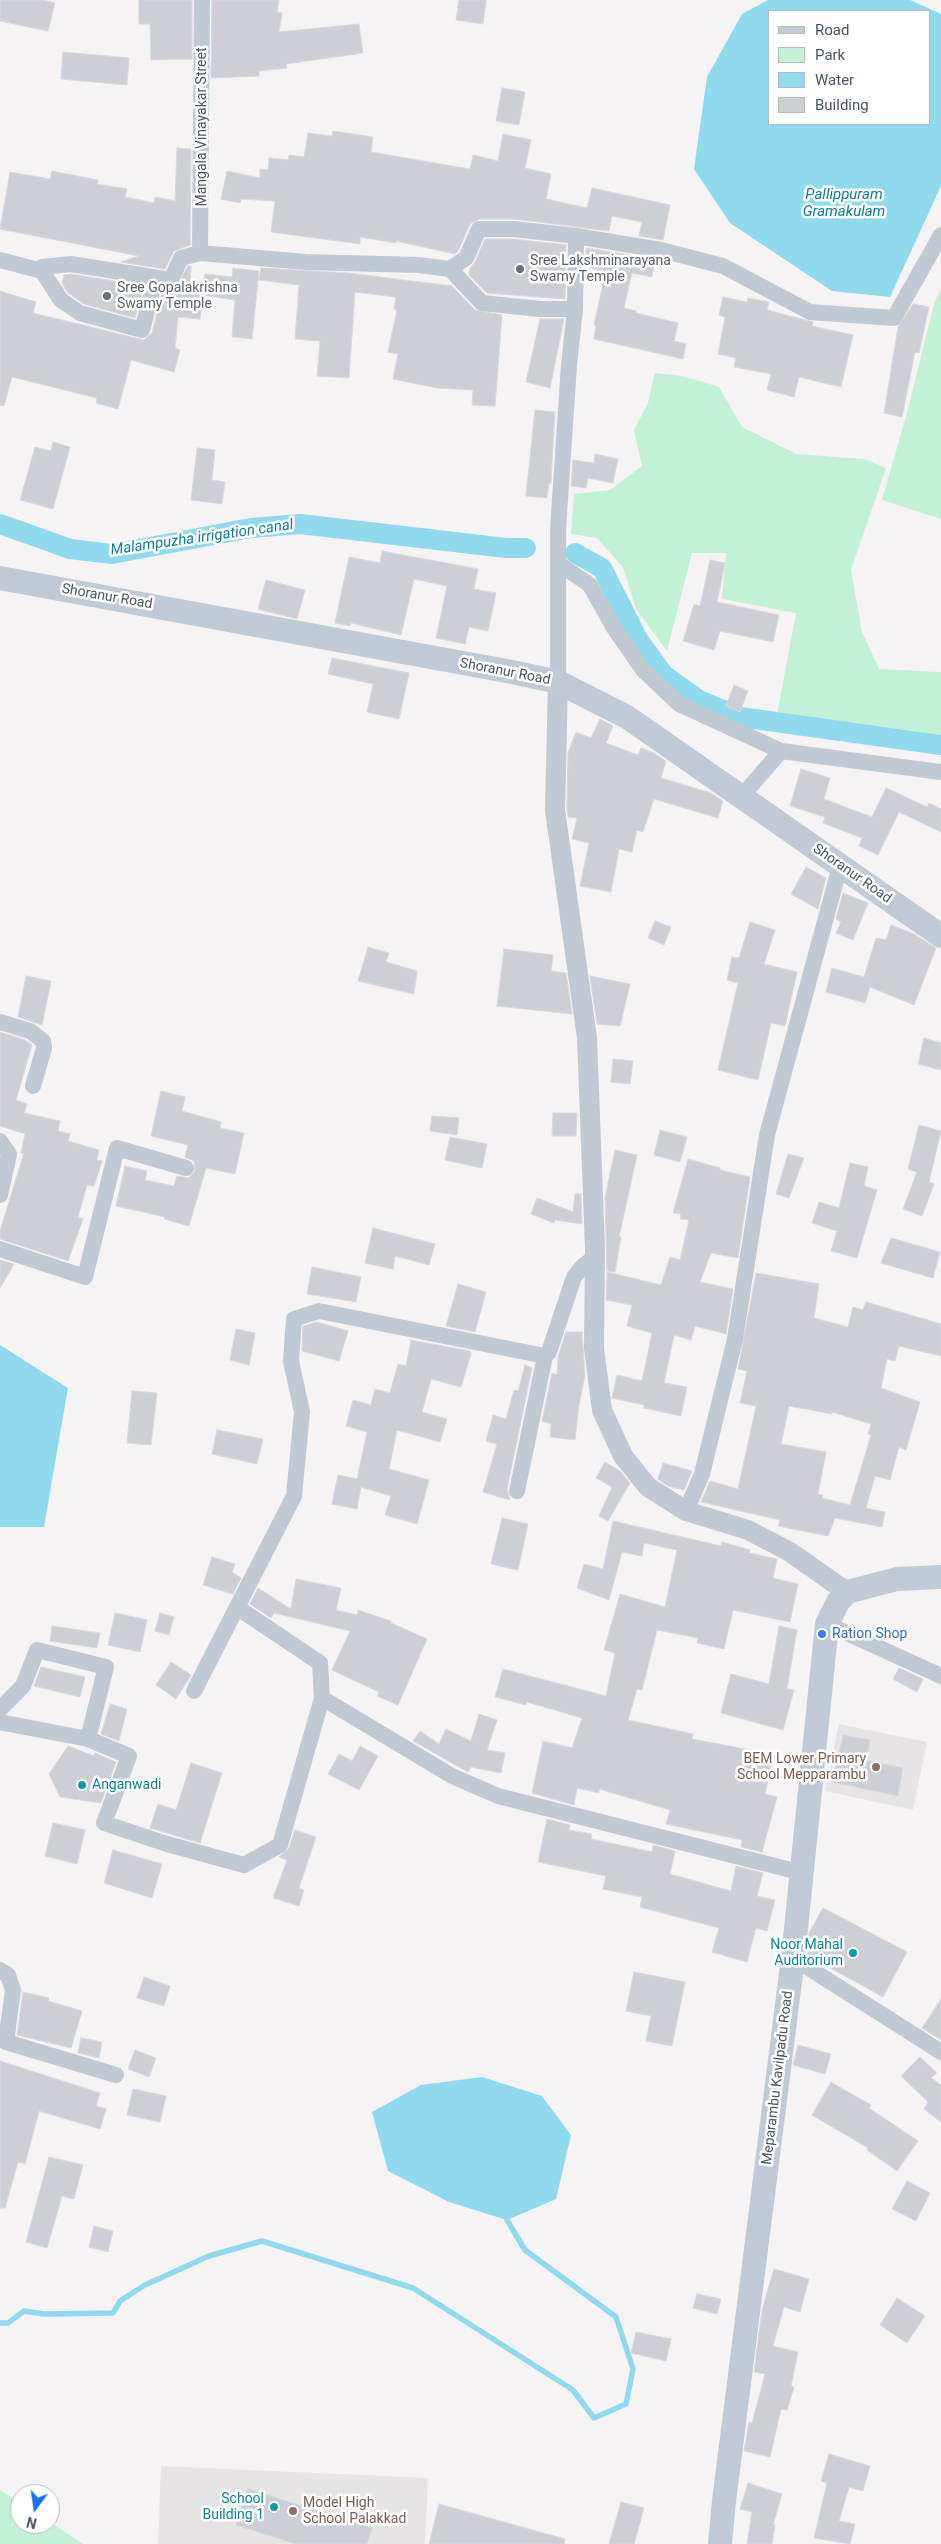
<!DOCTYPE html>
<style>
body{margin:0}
#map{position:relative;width:941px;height:2544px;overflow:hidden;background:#f5f3f3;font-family:Roboto,sans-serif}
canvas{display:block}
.legend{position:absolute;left:768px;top:10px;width:162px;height:115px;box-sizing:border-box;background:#fff;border:1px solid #b7bbc0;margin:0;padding:6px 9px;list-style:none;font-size:15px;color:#4a5661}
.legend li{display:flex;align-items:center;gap:10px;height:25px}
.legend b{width:25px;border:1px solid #b7bbc0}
.north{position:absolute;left:10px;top:2484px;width:50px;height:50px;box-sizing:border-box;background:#fff;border:1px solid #b7bbc0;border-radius:50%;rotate:194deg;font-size:14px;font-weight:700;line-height:20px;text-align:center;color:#4a5661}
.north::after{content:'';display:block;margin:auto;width:18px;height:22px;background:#1a73e8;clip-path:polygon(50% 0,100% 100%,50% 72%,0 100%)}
</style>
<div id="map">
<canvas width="941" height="2544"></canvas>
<ul class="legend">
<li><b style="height:6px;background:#c1cbd6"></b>Road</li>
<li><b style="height:14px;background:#c3f1d5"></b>Park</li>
<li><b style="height:14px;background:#90daee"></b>Water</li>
<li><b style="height:14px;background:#cdcfd5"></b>Building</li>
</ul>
<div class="north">N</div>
</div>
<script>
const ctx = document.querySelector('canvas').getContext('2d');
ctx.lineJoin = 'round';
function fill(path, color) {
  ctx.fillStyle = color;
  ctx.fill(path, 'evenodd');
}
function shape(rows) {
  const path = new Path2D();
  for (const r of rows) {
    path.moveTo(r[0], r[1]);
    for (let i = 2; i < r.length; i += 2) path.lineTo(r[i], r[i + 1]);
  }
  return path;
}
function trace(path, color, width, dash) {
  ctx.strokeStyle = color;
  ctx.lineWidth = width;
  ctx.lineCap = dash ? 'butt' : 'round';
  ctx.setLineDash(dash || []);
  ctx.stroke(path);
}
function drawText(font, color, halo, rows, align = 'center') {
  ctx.font = font + ' Roboto,sans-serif';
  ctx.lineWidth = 5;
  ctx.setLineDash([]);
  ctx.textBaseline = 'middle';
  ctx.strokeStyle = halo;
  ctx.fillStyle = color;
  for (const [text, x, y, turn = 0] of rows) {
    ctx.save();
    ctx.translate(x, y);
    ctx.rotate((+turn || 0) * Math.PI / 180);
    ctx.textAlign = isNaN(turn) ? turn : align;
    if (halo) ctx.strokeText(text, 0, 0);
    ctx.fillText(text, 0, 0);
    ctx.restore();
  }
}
fill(shape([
 [839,1724,927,1742,913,1810,825,1791],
 [161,2466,428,2478,425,2544,158,2544]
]), '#e6e4e5');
fill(shape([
 [941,288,941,519,882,500,907,413,934,304],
 [655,373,683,376,719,387,742,427,796,454,864,459,886,468,851,570,862,632,879,669,941,672,941,737,921,732,855,723,777,715,796,613,722,599,726,553,692,553,667,651,636,609,623,567,597,538,571,534,574,494,610,490,642,466,634,430,648,403],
 [0,2490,20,2503,20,2524,50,2522,83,2544,0,2544]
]), '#c3f1d5');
fill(shape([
 [768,0,910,0,941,14,941,186,890,297,832,291,730,223,694,169,707,77,742,14],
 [770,11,930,11,930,124,770,124],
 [0,1345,68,1388,44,1527,0,1527],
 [482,2077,542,2096,571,2135,556,2199,507,2220,449,2202,388,2171,372,2112,421,2085]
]), '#90daee');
trace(shape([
 [0,2323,8,2323,24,2311,44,2314,113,2313,120,2301,145,2285,209,2256,262,2241,413,2288,573,2390,594,2418,626,2404,633,2369,616,2317,525,2250,507,2220]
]), '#90daee', 5.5);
trace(shape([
 [0,524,70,549,112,554,251,528,300,524,506,548,526,548],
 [575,553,602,568,638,639,664,675,699,700,740,717,941,745]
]), '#90daee', 20);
const building = shape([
 [0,0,43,0,55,3,48,31,0,21,0,0],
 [139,0,192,0,192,59,151,60,150,24,139,24,139,0],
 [212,0,279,0,277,12,282,13,279,32,359,24,363,53,286,64,287,68,259,71,259,76,211,78,212,0],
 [459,0,486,0,483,24,456,20,459,0],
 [63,52,129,58,127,85,61,79,63,52],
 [502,88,525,92,519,125,496,121,502,88],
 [333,131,373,137,371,152,470,169,473,155,498,161,503,134,531,140,525,168,551,174,546,199,587,208,592,188,670,205,663,240,639,236,642,222,612,216,609,231,515,219,479,219,470,224,458,251,455,254,396,241,396,243,360,237,360,244,271,232,275,201,241,199,240,203,221,199,227,171,260,178,260,169,268,170,269,158,288,160,289,155,304,157,308,133,332,136,333,131],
 [177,148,191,149,190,245,174,251,165,269,121,262,139,256,0,229,10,172,50,179,52,171,98,180,97,184,127,189,125,197,154,203,155,197,175,201,177,148],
 [485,239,513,239,566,245,565,299,487,293,469,275,470,268,475,262,485,239],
 [586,248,655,259,652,277,632,273,624,308,636,311,636,313,678,323,674,341,686,344,683,359,594,339,596,325,594,325,603,284,600,283,602,271,586,267,586,248],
 [188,266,191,266,190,285,202,286,205,274,232,277,233,268,259,271,252,339,232,337,235,300,202,295,200,319,178,317,175,348,180,350,174,372,131,360,118,409,96,403,97,398,12,377,4,406,0,405,0,291,36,302,33,313,144,340,152,333,163,289,176,288,188,266],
 [261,268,348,273,452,286,475,310,502,315,495,406,472,405,473,390,437,388,393,379,398,354,388,352,397,310,394,309,396,297,355,292,349,378,317,376,320,341,295,339,299,285,259,280,261,268],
 [71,274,144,286,135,318,84,304,68,293,62,283,64,275,71,274],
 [723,297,747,302,748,298,769,302,767,310,813,322,812,326,853,335,841,387,799,377,794,397,767,390,771,374,734,367,736,358,718,354,725,317,719,315,723,297],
 [913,304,929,307,919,353,915,352,902,417,884,413,898,327,913,304],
 [564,319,550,388,526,382,540,319,564,319],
 [535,410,555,412,551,483,549,483,547,498,526,496,535,410],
 [53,442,70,447,53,509,20,500,35,447,51,451,53,442],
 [197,448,215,450,212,480,225,482,222,504,191,500,197,448],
 [595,454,618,459,613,483,588,478,586,488,571,486,573,460,594,463,595,454],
 [382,551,478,569,474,589,496,593,488,631,469,627,465,644,436,638,447,586,414,579,401,635,351,623,350,626,335,623,349,557,380,563,382,551],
 [710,560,725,563,717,602,779,615,773,642,720,631,714,650,683,641,694,604,700,606,710,560],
 [266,580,305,590,297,619,258,609,266,580],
 [332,658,409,673,399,719,367,712,373,684,328,674,332,658],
 [734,685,748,691,740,712,726,706,734,685],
 [600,719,613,726,606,743,638,755,641,748,654,753,666,761,661,778,711,793,723,801,718,818,654,799,643,832,637,830,632,852,619,849,611,892,580,886,589,843,572,839,577,818,568,817,567,809,568,753,576,732,591,738,600,719],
 [801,769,830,778,824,799,872,817,886,788,927,807,929,803,941,809,941,832,899,812,878,855,859,846,862,838,823,823,825,817,790,806,801,769],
 [806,867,826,878,818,909,791,894,806,867],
 [843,893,868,903,853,940,836,933,841,922,836,919,843,893],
 [655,921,671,927,664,945,648,938,655,921],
 [750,922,775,930,764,964,797,972,785,1026,771,1023,758,1080,718,1070,738,983,727,980,732,957,739,958,750,922],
 [891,925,914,934,936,948,914,1005,870,987,865,1003,826,992,832,968,864,977,876,938,886,940,891,925],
 [368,947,389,953,386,962,417,971,414,994,358,981,368,947],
 [504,949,553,955,551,971,566,973,572,1014,497,1006,504,949],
 [26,976,51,981,42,1025,18,1017,26,976],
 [590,976,630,984,620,1026,597,1024,590,976],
 [0,1032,25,1040,32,1045,16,1100,27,1104,24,1113,60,1121,58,1131,70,1134,68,1141,99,1150,97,1160,102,1161,94,1186,87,1185,78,1217,83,1219,68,1261,0,1239,0,1231,24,1153,21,1153,25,1134,0,1126,0,1032],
 [924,1038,941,1043,941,1070,918,1064,924,1038],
 [613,1059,633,1061,630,1084,611,1082,613,1059],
 [161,1091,185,1097,182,1111,221,1122,220,1128,244,1133,235,1174,206,1168,189,1226,164,1219,165,1217,116,1206,125,1166,147,1171,145,1180,174,1186,177,1176,189,1178,195,1171,194,1161,185,1157,188,1145,151,1136,161,1091],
 [553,1113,577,1113,576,1136,552,1136,553,1113],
 [432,1116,459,1118,457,1135,430,1131,432,1116],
 [919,1125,941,1131,929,1182,934,1184,922,1216,903,1209,917,1172,908,1169,919,1125],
 [660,1130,687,1137,680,1162,654,1155,660,1130],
 [450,1137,487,1144,482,1168,445,1160,450,1137],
 [615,1150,637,1155,619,1237,621,1237,615,1272,607,1271,605,1197,615,1150],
 [788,1154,804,1158,789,1198,776,1194,788,1154],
 [688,1159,720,1168,720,1170,750,1177,738,1258,711,1253,700,1282,733,1289,726,1334,695,1326,691,1340,674,1335,664,1383,687,1387,681,1416,644,1408,644,1405,612,1398,617,1375,642,1381,652,1333,627,1326,632,1305,606,1300,607,1276,607,1272,661,1285,670,1257,680,1260,689,1220,680,1219,681,1214,673,1213,688,1159],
 [850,1163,868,1167,864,1186,877,1190,857,1258,831,1251,837,1231,812,1223,819,1202,839,1208,850,1163],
 [575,1194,581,1194,582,1224,555,1220,554,1223,531,1214,537,1198,573,1212,575,1194],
 [373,1228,435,1244,429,1265,395,1256,393,1269,365,1263,373,1228],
 [891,1238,940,1252,933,1278,881,1263,891,1238],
 [0,1260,14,1264,0,1288,0,1260],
 [312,1267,361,1277,356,1302,307,1294,312,1267],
 [756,1273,819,1284,814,1318,848,1327,853,1307,863,1310,866,1302,941,1324,941,1356,899,1346,895,1361,887,1359,881,1388,920,1402,906,1450,899,1447,890,1480,875,1476,866,1508,885,1512,882,1527,835,1518,828,1536,778,1526,780,1520,701,1502,710,1481,738,1489,756,1406,740,1403,747,1371,738,1369,756,1273],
 [789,1406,832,1414,832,1412,871,1424,868,1434,871,1435,850,1505,822,1498,823,1495,818,1494,826,1452,781,1444,789,1406],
 [458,1284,486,1292,475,1332,446,1326,458,1284],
 [317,1322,348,1331,339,1361,302,1351,303,1326,317,1322],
 [236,1329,255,1333,249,1365,230,1360,236,1329],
 [566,1332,582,1332,585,1375,579,1405,575,1440,550,1437,551,1424,542,1421,552,1373,557,1375,558,1357,566,1332],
 [411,1340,470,1351,471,1354,461,1387,431,1379,422,1412,447,1419,440,1442,397,1430,389,1469,429,1480,417,1524,385,1515,391,1496,361,1487,357,1509,332,1504,338,1475,357,1479,367,1432,346,1426,353,1400,371,1405,375,1389,390,1393,398,1364,406,1366,411,1340],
 [525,1365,532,1368,507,1489,510,1500,483,1492,497,1444,486,1441,493,1415,506,1419,514,1390,518,1391,525,1365],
 [132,1391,157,1393,151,1445,127,1443,132,1391],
 [217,1430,263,1439,257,1464,212,1454,217,1430],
 [605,1462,620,1471,630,1483,608,1521,599,1516,612,1487,596,1478,605,1462],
 [663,1463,692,1471,684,1490,668,1486,658,1479,663,1463],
 [502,1518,528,1524,518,1570,491,1564,502,1518],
 [613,1521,721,1546,722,1542,750,1550,749,1553,777,1559,773,1578,798,1584,790,1622,733,1610,724,1649,697,1643,698,1638,657,1630,642,1690,637,1689,628,1720,693,1734,692,1739,761,1752,759,1763,771,1766,765,1794,777,1797,762,1852,741,1847,742,1840,666,1824,670,1810,599,1789,599,1793,577,1788,574,1805,532,1793,543,1741,572,1748,582,1718,527,1702,526,1705,495,1697,503,1669,606,1696,615,1653,604,1650,620,1594,665,1607,677,1550,644,1543,642,1556,622,1552,609,1600,577,1588,584,1564,603,1569,613,1521],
 [212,1557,235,1564,232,1572,241,1578,233,1594,203,1585,212,1557],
 [296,1579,341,1588,336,1610,357,1615,358,1610,391,1621,391,1623,427,1639,398,1705,377,1696,379,1692,332,1670,350,1631,274,1613,271,1618,250,1604,258,1588,291,1609,296,1579],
 [115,1613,147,1620,140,1652,108,1645,115,1613],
 [160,1613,174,1617,169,1635,155,1631,160,1613],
 [52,1626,100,1633,97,1648,50,1641,52,1626],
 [779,1626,797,1630,787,1689,794,1690,783,1730,721,1713,731,1674,769,1684,779,1626],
 [171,1662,191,1675,176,1699,156,1685,171,1662],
 [41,1667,85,1677,80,1697,34,1686,41,1667],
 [899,1668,923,1679,917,1692,893,1679,899,1668],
 [110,1704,127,1709,119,1741,101,1734,110,1704],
 [479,1714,497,1720,487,1750,505,1753,501,1773,471,1767,468,1772,413,1741,420,1731,439,1744,446,1729,471,1741,479,1714],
 [843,1735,870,1740,866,1760,903,1768,898,1796,832,1782,843,1735],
 [68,1746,94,1756,95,1753,116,1762,101,1803,60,1797,49,1774,68,1746],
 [360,1746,378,1756,359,1790,328,1774,339,1754,352,1761,360,1746],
 [191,1763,222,1773,200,1843,150,1828,158,1804,176,1810,191,1763],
 [547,1819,570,1825,569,1830,592,1834,591,1839,652,1852,653,1845,675,1851,670,1874,731,1891,736,1866,763,1873,757,1896,775,1900,767,1931,756,1928,747,1962,712,1952,719,1928,640,1907,642,1897,603,1889,606,1876,538,1862,547,1819],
 [53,1823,85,1830,77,1864,45,1856,53,1823],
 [295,1830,316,1837,299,1888,304,1890,299,1906,273,1898,287,1860,279,1857,289,1848,295,1830],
 [113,1850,162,1864,152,1898,104,1883,113,1850],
 [823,1908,907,1952,883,1997,807,1955,809,1933,823,1908],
 [634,1972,685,1982,672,2046,646,2041,651,2016,626,2011,634,1972],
 [144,1977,170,1986,164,2006,137,1998,144,1977],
 [23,1992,49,1998,48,2001,82,2011,71,2048,17,2035,23,1992],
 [941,1999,941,2040,922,2028,941,1999],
 [81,2038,102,2042,99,2058,78,2053,81,2038],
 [798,2045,831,2054,825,2074,793,2065,798,2045],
 [135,2050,156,2058,149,2077,128,2069,135,2050],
 [920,2057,937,2073,931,2078,941,2085,941,2122,924,2109,928,2102,901,2076,920,2057],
 [0,2061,100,2093,96,2106,106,2109,100,2129,39,2111,25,2164,18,2162,5,2208,0,2208,0,2061],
 [831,2082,871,2105,869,2108,918,2141,897,2171,867,2150,868,2148,812,2115,831,2082],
 [133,2089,166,2096,160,2122,127,2115,133,2089],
 [49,2157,83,2165,74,2199,62,2196,47,2248,26,2242,49,2157],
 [907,2181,930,2193,916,2221,892,2209,907,2181],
 [94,2226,113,2231,108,2252,89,2247,94,2226],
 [774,2269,809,2279,800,2312,784,2307,773,2346,798,2352,791,2386,794,2387,787,2410,781,2409,770,2457,744,2451,749,2422,752,2423,765,2374,754,2372,762,2310,774,2269],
 [697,2294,721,2299,717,2314,693,2308,697,2294],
 [897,2298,925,2316,907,2343,880,2325,897,2298],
 [636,2332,671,2339,666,2361,631,2353,636,2332],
 [829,2454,870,2466,863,2491,849,2487,839,2521,855,2524,850,2544,814,2538,827,2483,821,2481,829,2454],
 [748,2483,782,2494,773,2525,775,2525,772,2544,747,2544,752,2512,740,2509,748,2483],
 [248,2489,372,2528,367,2544,296,2544,236,2525,248,2489],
 [621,2502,644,2508,634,2544,609,2544,621,2502],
 [439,2504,565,2539,564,2544,429,2544,439,2504]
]);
fill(building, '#cdcfd5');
trace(building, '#d7d9de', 1);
trace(shape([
 [200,253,202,0],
 [0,260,42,271,42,267,71,264,171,280,181,258,200,253,306,262,418,265,450,269,482,303,540,309,575,309],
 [450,269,466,258,479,229,514,229,576,236],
 [42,271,61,300,80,313,142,330,156,278],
 [559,564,590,585,614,628,643,670,679,704,781,751,941,772],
 [558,682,558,529,569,365,575,309,576,236,661,250,723,266,810,312,894,318,941,235],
 [741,797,781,751],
 [0,1022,30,1031,43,1041,44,1048,33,1086],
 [0,1141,9,1154,0,1195],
 [0,1249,85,1277,117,1148,186,1168],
 [517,1491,545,1356],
 [686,1511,702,1474,735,1339,767,1135,840,866],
 [827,1624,941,1676],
 [194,1691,294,1496,302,1412,291,1361,294,1319,319,1311,545,1356,549,1352,574,1277,583,1266,595,1257],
 [322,1698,452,1776,498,1796,803,1873],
 [0,1709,23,1686,37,1650,106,1667,88,1739,129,1756,104,1823,167,1844,244,1865,280,1845,322,1698,320,1663,238,1608],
 [0,1722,88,1739],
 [793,1958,941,2052],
 [0,1970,8,1975,13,1990,6,2042,116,2075]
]), '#c1cad2', 16);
trace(shape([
 [558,682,555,810,587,1038,595,1249,594,1348,602,1410,623,1456,648,1487,686,1511,748,1530,790,1552,847,1592]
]), '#c1cad2', 20);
trace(shape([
 [0,578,512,672,558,682,627,717,941,936],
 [720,2544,724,2501,793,1958,827,1624,838,1602,847,1592,897,1579,941,1577]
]), '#c1cbd6', 24);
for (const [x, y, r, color] of [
 [520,269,5,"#6b7280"],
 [107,296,5,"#6b7280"],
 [822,1634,5,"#3f7fe0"],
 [876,1767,5,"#8d6e63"],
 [82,1785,5,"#0f9aa8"],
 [853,1953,5,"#0f9aa8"],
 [274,2507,5,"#0f9aa8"],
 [293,2511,5,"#8d6e63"]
]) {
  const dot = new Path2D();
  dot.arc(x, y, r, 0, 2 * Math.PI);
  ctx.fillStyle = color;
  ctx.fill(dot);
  trace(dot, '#fff', 2);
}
drawText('14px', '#4a5661', '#fff', [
 ["Mangala Vinayakar Street",202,127,-90],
 ["Shoranur Road",107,597,10],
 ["Shoranur Road",505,672,11],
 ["Shoranur Road",852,874,35],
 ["Meparambu Kavilpadu Road",778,2078,-83]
]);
drawText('14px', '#5b616d', '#fff', [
 ["Sree Lakshminarayana",530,261],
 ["Swamy Temple",530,277],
 ["Sree Gopalakrishna",117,288],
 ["Swamy Temple",117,304]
], 'left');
drawText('14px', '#366cbe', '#fff', [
 ["Ration Shop",832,1634]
], 'left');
drawText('14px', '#785e54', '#fff', [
 ["BEM Lower Primary",866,1759],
 ["School Mepparambu",866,1775],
 ["Model High",303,2503,"left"],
 ["School Palakkad",303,2519,"left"]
], 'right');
drawText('14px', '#0d838f', '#fff', [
 ["Anganwadi",92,1785,"left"],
 ["Noor Mahal",843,1945],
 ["Auditorium",843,1961],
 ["School",264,2499],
 ["Building 1",264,2515]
], 'right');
drawText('italic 15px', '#0c7c9b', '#fff', [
 ["Pallippuram",844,195],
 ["Gramakulam",844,212],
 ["Malampuzha irrigation canal",202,538,-8]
]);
</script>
